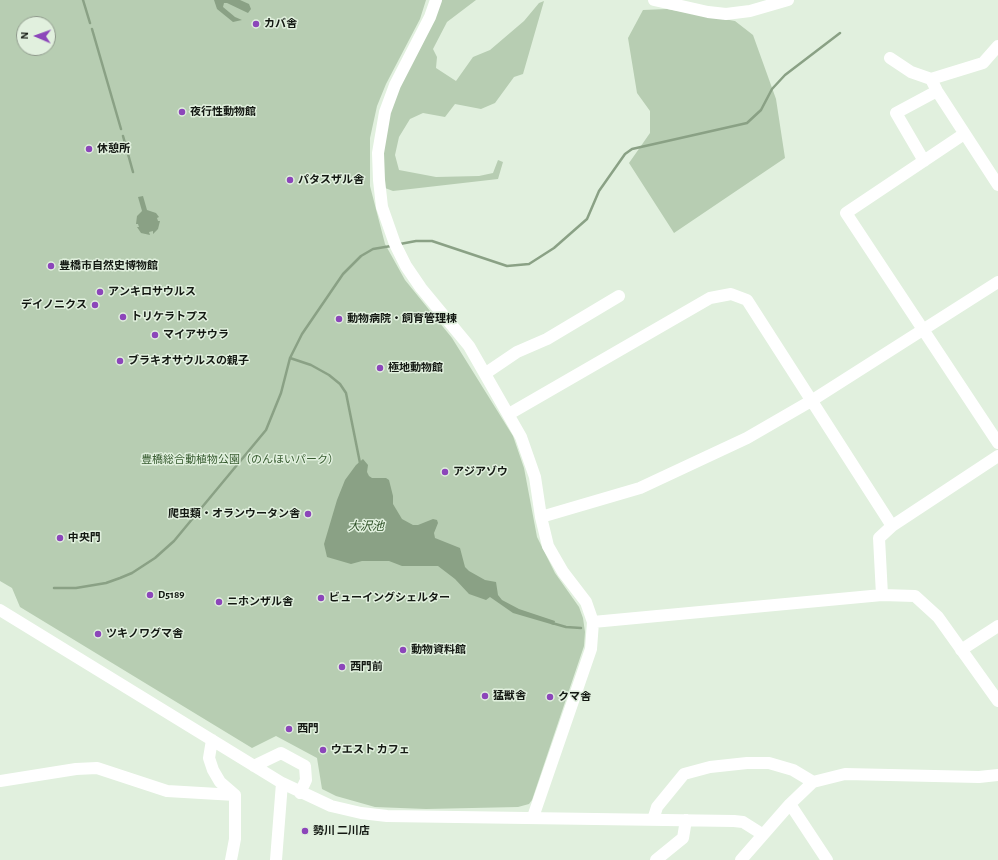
<!DOCTYPE html>
<meta charset="utf-8">
<style>
body{margin:0}
#map{position:relative;width:998px;height:860px;overflow:hidden;background:#e1f0de;font-family:"Alegreya Sans",sans-serif}
canvas{display:block}
.north{position:absolute;left:16px;top:16px;width:40px;height:40px;box-sizing:border-box;background:#e1f0de;border:1px solid #8f9a8c;border-radius:50%;rotate:272deg;font-size:11px;font-weight:700;line-height:16px;text-align:center;color:#131812}
.north::after{content:'';display:block;margin:auto;width:14px;height:18px;background:#8c46ba;clip-path:polygon(50% 0,100% 100%,50% 72%,0 100%)}
</style>
<div id="map">
<canvas width="998" height="860"></canvas>
<div class="north">N</div>
</div>
<script>
const ctx = document.querySelector('canvas').getContext('2d');
ctx.lineJoin = 'round';
function fill(path, color) {
  ctx.fillStyle = color;
  ctx.fill(path, 'evenodd');
}
function shape(rows) {
  const path = new Path2D();
  for (const r of rows) {
    path.moveTo(r[0], r[1]);
    for (let i = 2; i < r.length; i += 2) path.lineTo(r[i], r[i + 1]);
  }
  return path;
}
function trace(path, color, width, dash) {
  ctx.strokeStyle = color;
  ctx.lineWidth = width;
  ctx.lineCap = dash ? 'butt' : 'round';
  ctx.setLineDash(dash || []);
  ctx.stroke(path);
}
function drawText(font, color, halo, rows, align = 'center') {
  ctx.font = font + ' "Alegreya Sans","Noto Sans JP",sans-serif';
  ctx.lineWidth = 3;
  ctx.setLineDash([]);
  ctx.textBaseline = 'middle';
  ctx.strokeStyle = halo;
  ctx.fillStyle = color;
  for (const [text, x, y, turn = 0] of rows) {
    ctx.save();
    ctx.translate(x, y);
    ctx.rotate((+turn || 0) * Math.PI / 180);
    ctx.textAlign = isNaN(turn) ? turn : align;
    if (halo) ctx.strokeText(text, 0, 0);
    ctx.fillText(text, 0, 0);
    ctx.restore();
  }
}
fill(shape([
 [0,0,426,0,420,19,386,84,377,106,370,138,370,186,385,244,405,280,452,338,513,436,524,468,537,537,555,573,579,607,583,618,585,632,584,646,532,800,529,804,518,807,426,809,375,807,336,796,322,789,317,758,276,736,252,748,20,607,12,588,0,581],
 [24,24,48,24,48,48,24,48],
 [439,0,476,0,447,22,433,49,437,57,436,68,456,81,473,57,490,50,524,21,539,3,544,1,523,74,514,77,495,103,481,109,455,104,445,117,423,113,410,119,399,137,395,155,399,170,436,177,479,176,493,173,498,160,503,162,498,179,393,191,385,188,382,157,390,107],
 [667,9,735,21,753,35,776,99,785,158,674,233,629,163,650,133,650,111,637,93,628,38,643,10]
]), '#b7cdb2');
fill(shape([
 [214,0,240,0,249,4,251,9,248,13,227,3,224,3,223,7,235,17,242,20,233,22,217,9],
 [143,196,147,210,156,213,159,217,157,218,158,221,160,221,158,229,153,234,153,231,149,232,150,235,141,233,137,227,139,227,138,224,136,224,137,216,142,211,138,197],
 [363,459,368,465,367,472,369,476,372,478,386,478,389,480,393,496,393,504,402,519,413,525,418,525,433,519,437,520,438,523,434,533,435,538,460,548,465,567,469,571,485,580,496,582,498,595,502,600,519,609,555,621,554,625,513,613,490,597,486,600,469,594,455,579,438,566,402,566,389,561,362,561,351,564,327,557,324,544,337,500,345,480,356,465]
]), '#8aa185');
trace(shape([
 [83,0,90,23],
 [92,29,121,129],
 [123,136,133,172],
 [400,244,416,241,432,241,507,266,529,264,554,248,587,219,599,191,625,154,632,149,747,123,761,110,772,89,785,75,840,33],
 [290,358,311,365,329,375,340,384,346,393,360,463],
 [54,588,76,588,106,583,120,578,132,573,155,558,174,541,266,430,281,393,290,358,302,334,343,274,361,256,373,249,391,246],
 [552,623,566,627,581,628]
]), '#8aa185', 2.5);
trace(shape([
 [436,0,430,17,395,85,385,112,378,153,379,180,382,207,395,244,406,266,421,288,469,346,521,437,535,477,541,517,548,546,563,572,586,602,593,622,591,649,533,817],
 [654,0,708,12,726,14,750,11,788,0],
 [890,58,911,72,931,79,983,63,998,46],
 [931,79,937,91,998,185],
 [964,134,846,213,998,443],
 [924,161,896,113,937,91],
 [486,373,517,352,547,339,619,296],
 [509,414,710,298,731,294,747,300,892,526],
 [541,517,640,488,747,438,811,401,998,282],
 [882,595,879,538,892,526,998,456],
 [0,610,282,783,331,806,361,813,387,816,734,821,743,822,762,834],
 [593,622,882,595,915,596,938,617,998,701],
 [961,650,998,626],
 [212,740,209,758,213,770,220,782,235,795],
 [254,766,281,753,305,766,306,780,300,793],
 [0,781,76,769,97,768,167,791,235,795],
 [790,804,827,860],
 [653,820,657,807,684,774,710,767,747,763,769,763,793,770,813,782],
 [231,860,235,839,235,795],
 [276,860,282,783],
 [656,860,683,838,686,820],
 [741,860,790,804,813,782,845,774,979,777,998,775]
]), '#fff', 12);
for (const [x, y, r, color] of [
 [256,24,4,"#8c46ba"],
 [182,112,4,"#8c46ba"],
 [89,149,4,"#8c46ba"],
 [290,180,4,"#8c46ba"],
 [51,266,4,"#8c46ba"],
 [100,292,4,"#8c46ba"],
 [95,305,4,"#8c46ba"],
 [123,317,4,"#8c46ba"],
 [339,319,4,"#8c46ba"],
 [155,335,4,"#8c46ba"],
 [120,361,4,"#8c46ba"],
 [380,368,4,"#8c46ba"],
 [445,472,4,"#8c46ba"],
 [308,514,4,"#8c46ba"],
 [60,538,4,"#8c46ba"],
 [150,595,4,"#8c46ba"],
 [321,598,4,"#8c46ba"],
 [219,602,4,"#8c46ba"],
 [98,634,4,"#8c46ba"],
 [403,650,4,"#8c46ba"],
 [342,667,4,"#8c46ba"],
 [485,696,4,"#8c46ba"],
 [550,697,4,"#8c46ba"],
 [289,729,4,"#8c46ba"],
 [323,750,4,"#8c46ba"],
 [305,831,4,"#8c46ba"]
]) {
  const dot = new Path2D();
  dot.arc(x, y, r, 0, 2 * Math.PI);
  ctx.fillStyle = color;
  ctx.fill(dot);
  trace(dot, '#e1f0de', 1.5);
}
drawText('bold 11px', '#131812', '#e1f0de', [
 ["カバ舎",264,24],
 ["夜行性動物館",190,112],
 ["休憩所",97,149],
 ["パタスザル舎",298,180],
 ["豊橋市自然史博物館",59,266],
 ["アンキロサウルス",108,292],
 ["デイノニクス",87,305,"right"],
 ["トリケラトプス",131,317],
 ["動物病院・飼育管理棟",347,319],
 ["マイアサウラ",163,335],
 ["ブラキオサウルスの親子",128,361],
 ["極地動物館",388,368],
 ["アジアゾウ",453,472],
 ["爬虫類・オランウータン舎",300,514,"right"],
 ["中央門",68,538],
 ["D5189",158,595],
 ["ビューイングシェルター",329,598],
 ["ニホンザル舎",227,602],
 ["ツキノワグマ舎",106,634],
 ["動物資料館",411,650],
 ["西門前",350,667],
 ["猛獣舎",493,696],
 ["クマ舎",558,697],
 ["西門",297,729],
 ["ウエスト カフェ",331,750],
 ["勢川 二川店",313,831]
], 'left');
drawText('11px', '#385c31', '#e1f0de', [
 ["豊橋総合動植物公園（のんほいパーク）",240,460]
]);
drawText('italic 12px', '#2d4f25', '#e1f0de', [
 ["大沢池",366,526]
]);
</script>
